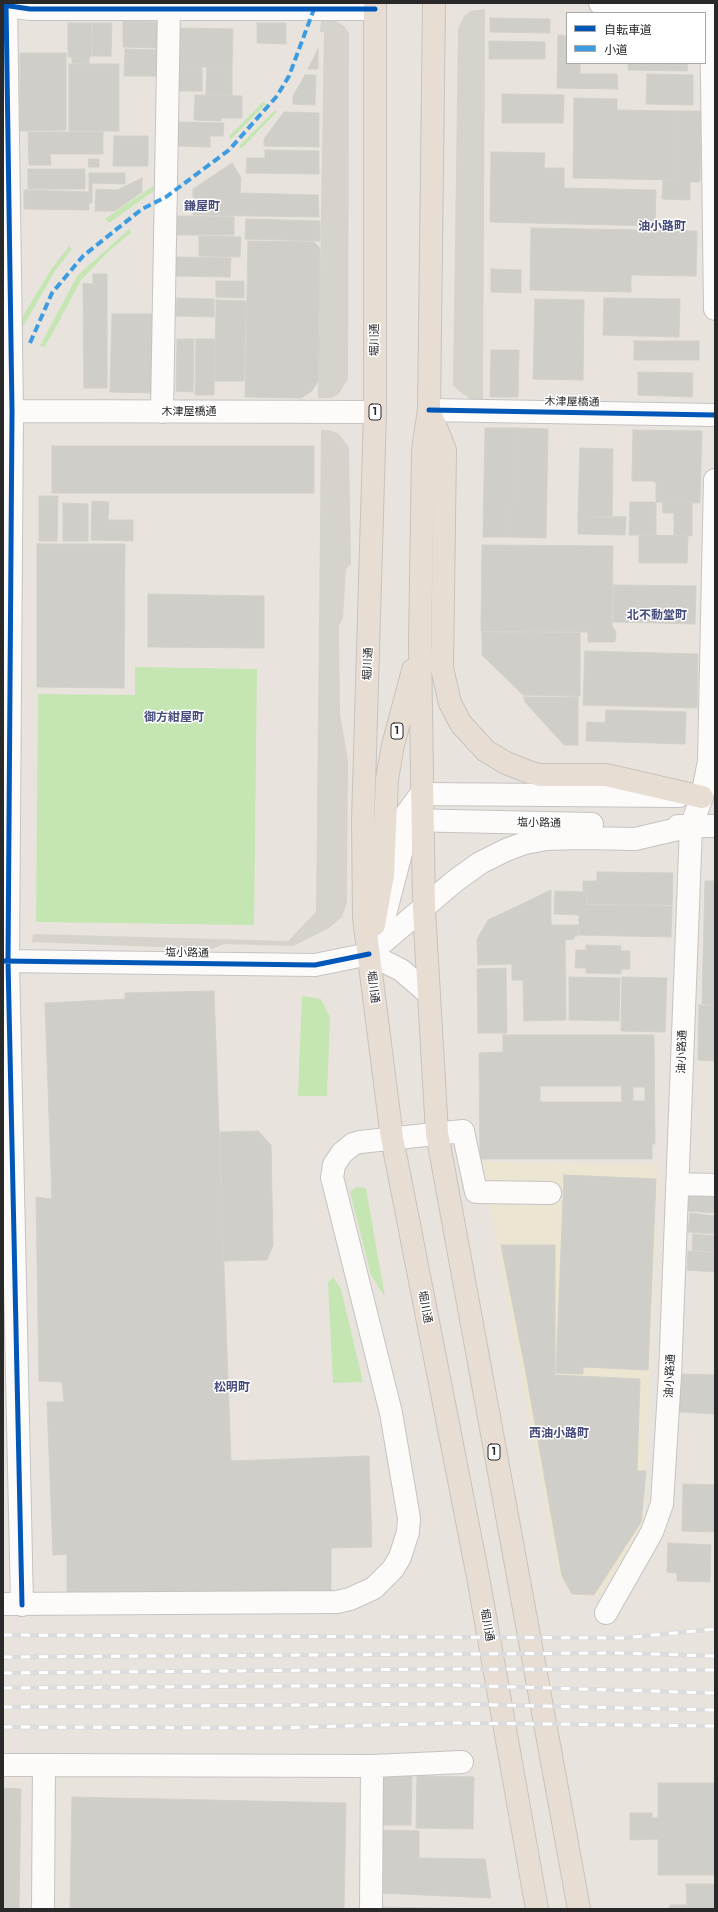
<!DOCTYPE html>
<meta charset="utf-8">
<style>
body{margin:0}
#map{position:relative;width:718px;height:1912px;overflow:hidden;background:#e8e4dd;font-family:Montserrat,"Noto Sans JP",sans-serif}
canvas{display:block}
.frame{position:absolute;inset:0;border:4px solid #292929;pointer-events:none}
.legend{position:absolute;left:566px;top:12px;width:140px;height:52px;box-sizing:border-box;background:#fff;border:1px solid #a9a9a9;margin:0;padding:5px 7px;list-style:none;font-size:12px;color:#292929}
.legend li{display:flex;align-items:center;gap:8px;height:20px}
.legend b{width:20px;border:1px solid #a9a9a9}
</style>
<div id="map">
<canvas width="718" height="1912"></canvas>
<div class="frame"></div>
<ul class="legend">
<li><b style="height:5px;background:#0057b8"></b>自転車道</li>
<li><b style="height:5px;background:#3d9ce1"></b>小道</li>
</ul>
</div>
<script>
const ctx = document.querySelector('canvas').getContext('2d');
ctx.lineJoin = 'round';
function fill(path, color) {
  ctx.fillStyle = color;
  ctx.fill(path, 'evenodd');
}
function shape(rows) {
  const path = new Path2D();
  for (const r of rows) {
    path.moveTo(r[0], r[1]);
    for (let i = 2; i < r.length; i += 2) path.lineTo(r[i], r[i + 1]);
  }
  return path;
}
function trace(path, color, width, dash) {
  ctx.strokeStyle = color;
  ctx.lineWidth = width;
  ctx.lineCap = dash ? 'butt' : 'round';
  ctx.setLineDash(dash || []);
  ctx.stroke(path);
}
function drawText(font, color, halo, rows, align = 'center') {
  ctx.font = font + ' Montserrat,"Noto Sans JP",sans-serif';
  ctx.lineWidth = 3;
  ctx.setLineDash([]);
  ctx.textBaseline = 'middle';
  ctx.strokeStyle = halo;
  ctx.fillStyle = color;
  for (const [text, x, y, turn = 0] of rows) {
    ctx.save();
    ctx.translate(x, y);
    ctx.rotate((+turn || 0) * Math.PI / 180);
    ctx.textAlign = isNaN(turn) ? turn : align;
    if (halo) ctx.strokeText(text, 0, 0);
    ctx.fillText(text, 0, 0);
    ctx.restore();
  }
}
fill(shape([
 [482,1162,658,1165,644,1531,598,1596,572,1596,559,1576]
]), '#ece5d1');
fill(shape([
 [263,102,266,104,230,140,229,138,230,135],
 [275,110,277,112,241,149,239,146],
 [155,185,158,188,109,223,105,219],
 [129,229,131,233,110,250,81,280,50,338,44,347,40,346,77,276],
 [69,246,72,249,55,271,16,339,21,319,52,268],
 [135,667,257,669,254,925,36,922,38,694,135,695],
 [302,996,321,999,330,1017,327,1096,298,1096],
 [356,1187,366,1188,385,1297,371,1275,350,1192],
 [333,1277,341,1289,363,1382,333,1383,328,1283]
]), '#c5e6b3');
fill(shape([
 [485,9,483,403,470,399,453,386,458,29,464,16,471,11],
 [321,21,336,21,344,26,349,33,348,379,338,395,331,398,318,398,324,32,320,32],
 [321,430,328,430,338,433,349,447,351,564,346,569,343,617,339,626,340,714,348,759,347,903,342,917,329,928,293,946,224,944,212,949,32,942,33,934,288,941,316,912]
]), '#d6d2cc');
const building = shape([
 [490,18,550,19,550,33,490,32,490,18],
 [123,21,159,22,158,48,123,47,123,21],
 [68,23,92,23,91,57,89,57,89,64,72,63,72,57,68,57,68,23],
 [93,23,112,23,111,56,92,56,93,23],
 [257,23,286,23,286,44,257,43,257,23],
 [180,28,233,29,232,68,179,66,180,28],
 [558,35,567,36,567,63,580,63,580,74,617,74,618,89,557,88,558,35],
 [489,41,545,42,545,59,489,59,489,41],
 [125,49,158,50,158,76,124,76,125,49],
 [318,49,318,69,308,69,318,49],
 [20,53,66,53,66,130,20,131,20,53],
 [628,63,688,63,687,71,628,70,628,63],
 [69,64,119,64,119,131,69,131,69,64],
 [179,66,202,67,202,91,179,91,179,66],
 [207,67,232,68,232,95,206,95,207,67],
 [647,74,693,75,693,105,646,104,647,74],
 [305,75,316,75,315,105,293,104,293,96,305,75],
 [502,94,564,95,563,123,502,123,502,94],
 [195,95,242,96,242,118,221,118,221,121,194,120,195,95],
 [574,98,617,99,617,110,675,111,674,180,573,178,574,98],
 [675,111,701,111,700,182,690,182,690,200,662,199,663,180,674,180,675,111],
 [284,112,319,113,319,147,264,146,264,139,284,112],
 [178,122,224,123,223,136,210,136,210,147,178,146,178,122],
 [28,132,103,132,103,154,50,154,51,165,29,165,28,132],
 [114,136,148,136,148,166,113,166,114,136],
 [265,150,319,151,319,174,246,173,247,158,265,158,265,150],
 [491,152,545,153,544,168,564,168,564,188,656,190,655,226,490,222,491,152],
 [89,159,99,159,99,167,88,167,89,159],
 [232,163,241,178,240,193,318,195,319,217,193,215,193,189,232,163],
 [28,169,85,169,85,189,28,189,28,169],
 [89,173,125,173,125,184,92,183,92,203,89,203,89,173],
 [142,178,142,192,115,211,95,211,96,189,117,190,142,178],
 [24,190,89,192,89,210,24,209,24,190],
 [177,216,234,217,234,235,177,235,177,216],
 [246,219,320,221,320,241,245,239,246,219],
 [531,228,697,231,696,276,631,275,631,292,530,290,531,228],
 [199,236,241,237,240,257,199,256,199,236],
 [248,241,314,242,320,248,318,381,312,391,301,398,245,397,248,241],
 [176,257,231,258,230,277,176,276,176,257],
 [491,269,521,270,521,293,491,292,491,269],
 [93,274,107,274,107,388,84,388,83,283,93,284,93,274],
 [216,281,244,281,244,298,216,297,216,281],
 [177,298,214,299,214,317,176,316,177,298],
 [604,298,680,299,679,337,603,335,604,298],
 [535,299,584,300,583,380,533,379,535,299],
 [216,300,246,301,244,381,215,381,216,300],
 [112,314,154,314,152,393,110,392,112,314],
 [177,339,194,339,193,392,176,391,177,339],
 [196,339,215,339,214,395,195,395,196,339],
 [634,341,699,341,699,360,634,360,634,341],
 [491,350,519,350,518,397,490,397,491,350],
 [638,372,693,373,692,397,638,395,638,372],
 [485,428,514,428,511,537,483,537,485,428],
 [514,428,548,429,546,538,511,537,514,428],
 [633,430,702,431,700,503,656,502,656,483,653,481,632,481,633,430],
 [52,446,314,446,314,493,52,493,52,446],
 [580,448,613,449,612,518,578,516,580,448],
 [39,496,58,496,57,541,39,541,39,496],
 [92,501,109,502,108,520,133,520,133,541,91,540,92,501],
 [630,502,656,502,656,535,629,535,630,502],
 [662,502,692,503,692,536,674,535,674,513,663,513,662,502],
 [63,503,88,504,88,541,63,541,63,503],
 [578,516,626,517,625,535,578,534,578,516],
 [639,535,688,536,687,563,639,563,639,535],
 [37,544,125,544,124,688,37,687,37,544],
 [482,545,613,546,612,625,616,632,615,642,588,642,588,632,481,631,482,545],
 [614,585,696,586,695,624,613,622,614,585],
 [148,594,264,596,264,648,148,647,148,594],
 [482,632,580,633,580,696,523,695,482,655,482,632],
 [585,651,698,654,697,708,583,705,585,651],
 [524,697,578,697,578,745,564,745,525,702,524,697],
 [606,710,686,712,685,744,586,741,587,722,605,723,606,710],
 [597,872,673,873,672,905,587,904,587,891,583,891,583,881,597,881,597,872],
 [705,881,715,881,715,1005,702,1004,705,881],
 [551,890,551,925,578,925,578,936,574,936,574,939,565,940,566,1020,524,1021,523,980,512,980,512,964,478,965,477,939,488,920,551,890],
 [555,891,587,892,586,905,672,906,671,937,579,935,579,915,554,914,555,891],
 [586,945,621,946,621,951,630,951,630,969,621,969,621,974,586,973,586,968,575,968,576,950,586,950,586,945],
 [506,968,507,1033,478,1033,477,969,506,968],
 [569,977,620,978,619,1021,569,1020,569,977],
 [622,977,667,978,665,1032,621,1031,622,977],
 [214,991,231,1461,369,1456,372,1547,331,1548,331,1591,67,1593,67,1554,53,1555,47,1402,64,1402,62,1382,39,1381,36,1197,52,1199,45,1003,125,999,125,993,214,991],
 [699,1005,715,1006,715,1061,698,1060,699,1005],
 [503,1035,654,1035,655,1144,652,1144,652,1159,480,1159,479,1053,503,1052,503,1035],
 [540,1086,621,1086,622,1102,540,1102,540,1086],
 [633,1087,645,1087,645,1101,633,1101,633,1087],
 [258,1131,271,1145,273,1245,267,1260,223,1261,220,1132,258,1131],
 [564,1175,656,1179,648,1370,583,1367,583,1374,556,1373,564,1175],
 [689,1193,715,1195,715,1213,688,1211,689,1193],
 [690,1213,715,1216,715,1234,688,1232,690,1213],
 [693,1234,715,1236,715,1252,692,1250,693,1234],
 [501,1245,555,1245,555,1375,640,1379,637,1471,646,1471,641,1522,594,1595,572,1594,562,1576,526,1373,501,1245],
 [688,1251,715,1253,715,1272,687,1270,688,1251],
 [681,1374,715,1375,715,1414,679,1412,681,1374],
 [683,1484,715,1485,715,1532,682,1531,683,1484],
 [668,1543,711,1545,710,1582,677,1581,677,1573,667,1572,668,1543],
 [382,1776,412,1776,411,1825,380,1825,382,1776],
 [417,1776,474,1777,473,1829,416,1828,417,1776],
 [658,1783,715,1783,715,1875,658,1875,658,1839,630,1840,630,1813,652,1813,652,1818,658,1818,658,1783],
 [3,1788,21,1789,19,1909,3,1909,3,1788],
 [72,1797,346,1803,344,1909,70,1909,72,1797],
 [381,1830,419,1831,419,1858,485,1859,491,1898,379,1893,381,1830],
 [686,1884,715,1884,715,1909,669,1909,670,1905,687,1905,686,1884],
 [378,1907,492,1909,378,1909,378,1907]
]);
fill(building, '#d0cec9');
trace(building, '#d3d0ca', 1);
const minor = shape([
 [6,3,12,411,8,961,22,1605],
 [600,3,715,4],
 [711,3,715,309],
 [3,5,30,9,375,9],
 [429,410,715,415],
 [3,411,375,412],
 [162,412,169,8],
 [404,820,592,824],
 [678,826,715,826],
 [382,926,401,853,402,820,421,794,679,796],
 [369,954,401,970,428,993],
 [3,961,315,965,369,954,455,881,480,863,506,850,525,843,546,839,581,838,635,839,691,826],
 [677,1184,715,1185],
 [3,1604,337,1602,350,1599,374,1588,393,1569,400,1557,408,1532,409,1518,391,1413,334,1185,332,1178,334,1165,342,1153,353,1144,360,1142,463,1131,476,1192,550,1193],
 [606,1613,652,1532,662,1504,670,1375,691,826,702,797,709,761,715,480],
 [3,1765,44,1765],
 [43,1909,44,1765,372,1766,462,1762],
 [371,1909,372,1766]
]);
const highway = shape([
 [375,3,375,412,363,820,364,918,392,1138,478,1577,537,1909],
 [434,3,429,410,423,450,420,644,424,909,437,1133,579,1909],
 [429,410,445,450,442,668,450,703,461,724,486,751,506,763,529,772,540,775,606,775,702,797],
 [374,925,383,875,387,779,393,745,413,670]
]);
trace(minor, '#c5c3c3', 24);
trace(highway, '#c4c3c0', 24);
trace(minor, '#fcfbfa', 22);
trace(highway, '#e8ddd2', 22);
const rail = shape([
 [3,1635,624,1638,715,1629],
 [3,1657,618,1653,715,1656],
 [3,1673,447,1669,715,1670],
 [3,1688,449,1685,715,1693],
 [3,1707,454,1704,715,1710],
 [3,1727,270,1728,456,1723,715,1726]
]);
trace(rail, '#dcdcde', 4.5);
trace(rail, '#fff', 3, [9]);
trace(shape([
 [30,343,52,293,83,256,142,209,166,197,229,150,277,96,289,76,314,9]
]), '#3d9ce1', 4, [8, 4]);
trace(shape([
 [6,3,12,411,8,961,22,1605],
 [3,5,30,9,375,9],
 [429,410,715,415],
 [3,961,315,965,369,954]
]), '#0057b8', 5);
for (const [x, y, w] of [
 [375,412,12],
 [397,731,12],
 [494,1452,12]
]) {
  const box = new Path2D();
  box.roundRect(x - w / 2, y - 8, w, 16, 3);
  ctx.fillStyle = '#fff';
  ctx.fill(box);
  trace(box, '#292929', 1);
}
drawText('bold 10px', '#292929', null, [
 ["1",375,412],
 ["1",397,731],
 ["1",494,1452]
]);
drawText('11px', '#292929', '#fff', [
 ["堀川通",375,340,-90],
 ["木津屋橋通",572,402,1],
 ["木津屋橋通",189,412],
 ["堀川通",368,664,-88],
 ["塩小路通",539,823,1],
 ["塩小路通",187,953,1],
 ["堀川通",373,987,83],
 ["油小路通",682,1052,-88],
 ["堀川通",425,1307,79],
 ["油小路通",670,1376,-87],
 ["堀川通",487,1625,80]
]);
drawText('bold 12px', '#464c7c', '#fff', [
 ["鎌屋町",202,206],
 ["油小路町",662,226],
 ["北不動堂町",657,615],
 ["御方紺屋町",174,717],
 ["松明町",232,1387],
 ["西油小路町",559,1433]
]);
</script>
